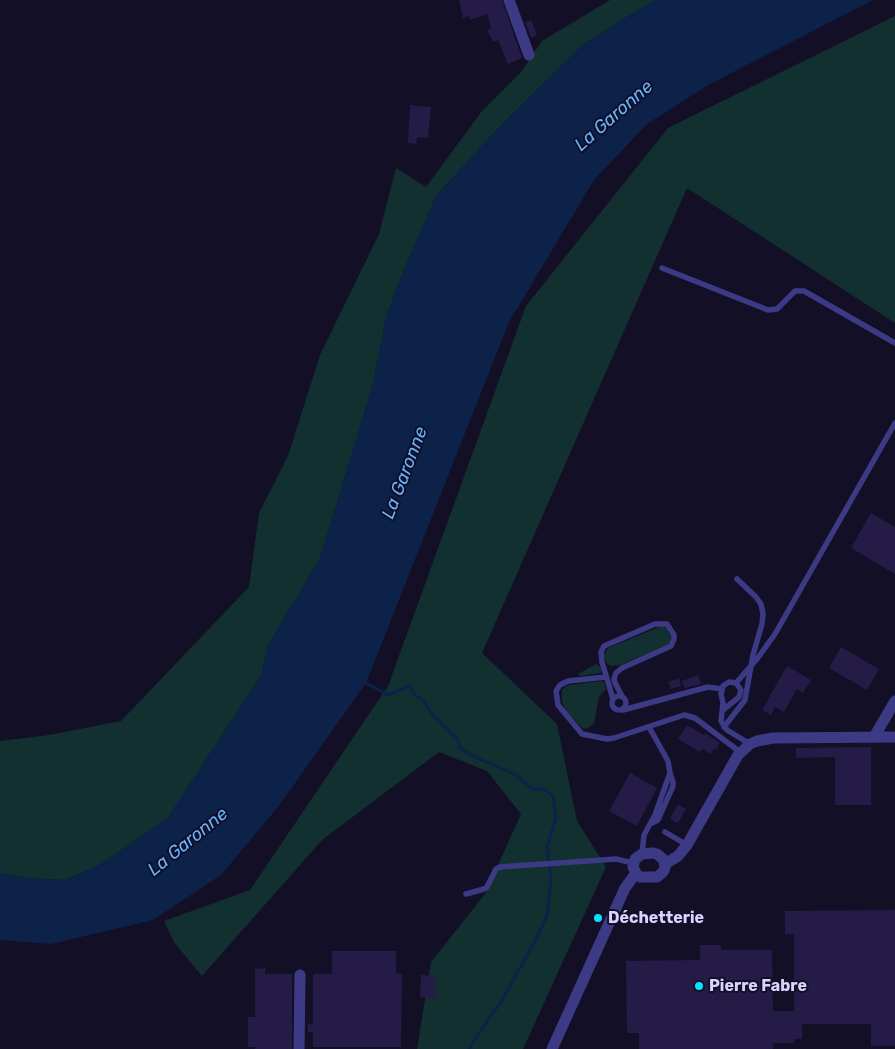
<!DOCTYPE html>
<meta charset="utf-8">
<style>
body{margin:0}
canvas{display:block;background:#130f26}
</style>
<canvas width="895" height="1049"></canvas>
<script>
const ctx = document.querySelector('canvas').getContext('2d');
ctx.lineJoin = 'round';
function fill(path, color) {
  ctx.fillStyle = color;
  ctx.fill(path, 'evenodd');
}
function shape(rows) {
  const path = new Path2D();
  for (const r of rows) {
    if (r.length === 3) {
      path.moveTo(r[0] + r[2], r[1]);
      path.arc(r[0], r[1], r[2], 0, 2 * Math.PI);
      continue;
    }
    path.moveTo(r[0], r[1]);
    for (let i = 2; i < r.length; i += 2) path.lineTo(r[i], r[i + 1]);
  }
  return path;
}
function trace(path, color, width, dash) {
  ctx.strokeStyle = color;
  ctx.lineWidth = width;
  ctx.lineCap = dash ? 'butt' : 'round';
  ctx.setLineDash(dash || []);
  ctx.stroke(path);
}
function drawText(font, color, halo, rows, align = 'center') {
  ctx.font = font + ' Rubik,sans-serif';
  ctx.lineWidth = 4;
  ctx.setLineDash([]);
  ctx.textBaseline = 'middle';
  ctx.strokeStyle = halo;
  ctx.fillStyle = color;
  for (const [text, x, y, turn = 0] of rows) {
    ctx.save();
    ctx.translate(x, y);
    ctx.rotate((+turn || 0) * Math.PI / 180);
    ctx.textAlign = isNaN(turn) ? turn : align;
    if (halo) ctx.strokeText(text, 0, 0);
    ctx.fillText(text, 0, 0);
    ctx.restore();
  }
}
fill(shape([
 [610,0,655,0,585,43,504,122,436,196,404,270,387,314,372,388,320,558,268,645,261,676,167,819,98,866,65,880,24,878,0,873,0,741,49,735,121,721,249,587,259,513,288,456,320,355,379,234,396,168,426,187,482,111,521,72,542,41],
 [895,16,895,323,687,188,482,653,557,724,577,821,606,867,523,1049,417,1049,431,962,485,894,521,814,487,771,439,752,322,840,202,976,174,942,164,921,250,890,388,686,526,306,668,128],
 [662,626,666,628,671,636,671,641,667,645,620,665,611,666,607,664,604,655,608,648],
 [596,664,600,667,602,671,601,673,580,676,578,674],
 [601,681,604,682,606,689,599,697,594,724,586,729,582,728,565,710,562,701,562,690,566,686,571,685]
]), '#12302f');
fill(shape([
 [655,0,873,0,708,85,647,124,594,180,509,322,366,683,278,807,221,875,153,920,51,944,0,940,0,873,24,878,65,880,98,866,167,819,261,676,268,645,320,558,372,388,387,314,404,270,436,196,504,122,585,43]
]), '#0c2248');
trace(shape([
 [363,681,388,695,409,686,415,695,424,701,431,713,457,738,460,748,475,757,516,775,532,789,544,789,553,796,556,818,547,847,551,879,547,916,536,939,501,1002,489,1018,469,1049]
]), '#0c2248', 3);
fill(shape([
 [459,0,502,0,522,58,508,64,498,40,493,42,487,30,491,28,487,14,470,20,469,16,463,18],
 [531,20,537,35,531,38,525,22],
 [410,105,431,107,428,138,417,137,416,144,408,143],
 [871,513,895,527,895,574,851,548],
 [841,647,879,669,867,690,829,668],
 [787,666,811,680,803,693,797,689,784,712,775,707,771,715,762,710],
 [698,675,701,684,685,688,682,681],
 [679,678,681,686,671,689,668,682],
 [687,725,704,735,705,733,720,743,716,750,714,749,710,754,702,749,700,752,678,739],
 [871,747,871,805,835,805,835,757,796,758,796,748],
 [630,773,657,788,637,826,609,811],
 [678,804,686,809,678,823,670,819],
 [895,910,895,1046,871,1046,871,1024,802,1024,802,1039,794,1039,794,1043,773,1043,773,1049,639,1049,639,1033,627,1033,626,961,700,960,700,945,721,945,721,950,772,950,773,1011,794,1011,794,934,785,934,785,911],
 [332,951,396,951,396,973,402,974,401,1047,313,1047,313,1032,308,1032,308,1024,313,1025,313,974,332,974],
 [265,968,265,974,292,974,292,1049,255,1049,255,1047,248,1047,248,1017,255,1017,255,969],
 [421,975,436,976,435,998,420,997]
]), '#241b47');
trace(shape([
 [662,268,768,310,777,309,795,291,804,291,895,343],
 [606,677,568,681,560,685,556,691,558,705,582,734,607,739,614,738,684,715,688,716,695,718,740,752],
 [736,683,757,659,775,634,895,423],
 [619,703,7],
 [613,699,602,662,601,652,604,646,655,624,667,624,674,635,674,639,671,646,622,668,616,673,614,679,615,683,622,696],
 [623,710,708,687,722,689],
 [723,710,739,697,741,690,736,683,729,682,723,686,721,694,723,703,721,721,727,730,750,744],
 [724,727,745,700,753,655,762,624,763,614,761,604,756,597,737,579],
 [650,824,658,820,673,786,673,782,670,773],
 [665,832,687,845],
 [642,854,644,835,655,815,670,773,668,761,649,727],
 [466,894,484,889,487,887,496,869,500,867,616,859,633,863]
]), '#3d3a85', 5.5);
trace(shape([
 [509,0,529,55],
 [874,737,895,701],
 [653,853,657,854,664,860,665,868,663,872,657,877,640,877,637,875,633,867,635,859,642,854,653,853],
 [665,864,678,856,687,845,738,755,750,744,757,741,773,738,895,737],
 [299,1049,300,975],
 [552,1049,625,888,636,873]
]), '#3d3a85', 11);
for (const [x, y, r, color] of [
 [598,918,5,"#00e5ff"],
 [699,986,5,"#00e5ff"]
]) {
  const dot = new Path2D();
  dot.arc(x, y, r, 0, 2 * Math.PI);
  ctx.fillStyle = color;
  ctx.fill(dot);
  trace(dot, '#130f26', 2);
}
drawText('bold 16px', '#d9d4ff', '#130f26', [
 ["Déchetterie",608,918],
 ["Pierre Fabre",709,986]
], 'left');
drawText('italic 18px', '#62b6ff', '#130f26', [
 ["La Garonne",614,116,-41],
 ["La Garonne",405,473,-69],
 ["La Garonne",188,842,-39]
]);
</script>
